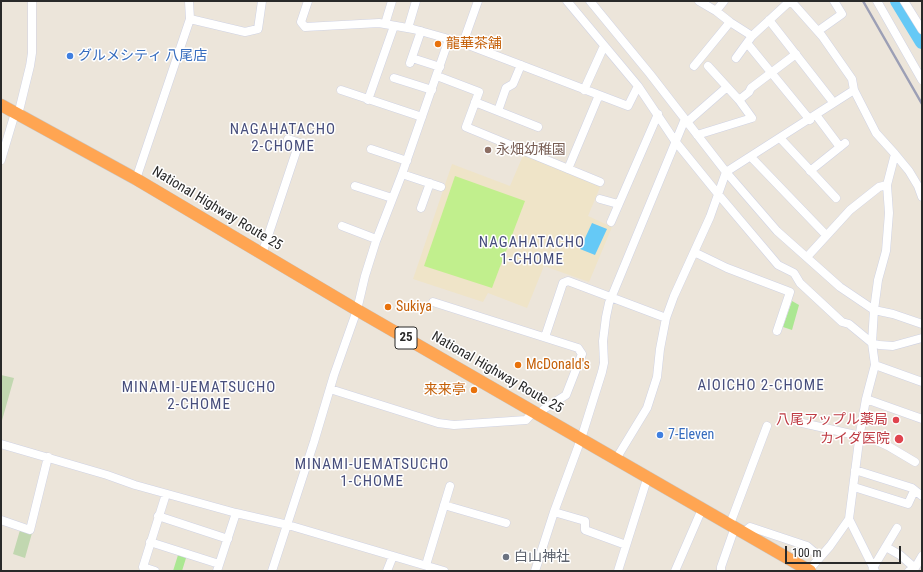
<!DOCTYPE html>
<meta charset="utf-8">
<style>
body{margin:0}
#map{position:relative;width:923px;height:572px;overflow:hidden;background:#ece5da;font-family:"Roboto Condensed",sans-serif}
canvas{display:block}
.frame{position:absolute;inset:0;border:2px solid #292929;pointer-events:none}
.scale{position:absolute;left:785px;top:546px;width:116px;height:18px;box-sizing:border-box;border:2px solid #292929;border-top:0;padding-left:5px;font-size:12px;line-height:14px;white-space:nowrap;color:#292929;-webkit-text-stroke:3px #fff;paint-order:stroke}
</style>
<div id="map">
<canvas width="923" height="572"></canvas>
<div class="frame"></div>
<div class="scale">100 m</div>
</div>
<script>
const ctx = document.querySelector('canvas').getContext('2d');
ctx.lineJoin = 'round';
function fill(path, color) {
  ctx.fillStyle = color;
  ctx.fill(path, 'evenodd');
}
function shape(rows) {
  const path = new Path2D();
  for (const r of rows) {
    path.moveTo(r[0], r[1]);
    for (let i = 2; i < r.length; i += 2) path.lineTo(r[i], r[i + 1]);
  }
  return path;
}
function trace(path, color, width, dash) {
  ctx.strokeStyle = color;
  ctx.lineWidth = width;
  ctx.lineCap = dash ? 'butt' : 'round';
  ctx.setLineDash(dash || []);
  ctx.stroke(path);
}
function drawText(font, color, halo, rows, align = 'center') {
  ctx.font = font + ' "Roboto Condensed","Noto Sans JP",sans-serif';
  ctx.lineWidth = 3;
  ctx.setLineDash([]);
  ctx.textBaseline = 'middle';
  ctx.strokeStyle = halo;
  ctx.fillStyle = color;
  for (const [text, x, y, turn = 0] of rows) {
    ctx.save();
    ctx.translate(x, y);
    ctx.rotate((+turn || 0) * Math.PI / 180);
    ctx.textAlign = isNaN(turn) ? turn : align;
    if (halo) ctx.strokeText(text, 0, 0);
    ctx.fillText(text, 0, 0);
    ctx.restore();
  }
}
fill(shape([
 [524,153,601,185,588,216,612,227,589,282,544,266,527,308,488,293,483,302,413,279,452,164,510,186]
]), '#efe4c8');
fill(shape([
 [792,301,799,305,792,330,783,327],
 [178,555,186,558,182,571,173,571]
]), '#abe792');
fill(shape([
 [1,375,14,378,1,424],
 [20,530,32,533,25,558,13,554]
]), '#c1d7b0');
fill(shape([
 [455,176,525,201,492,288,424,266]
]), '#c1ef8d');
fill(shape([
 [592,223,607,229,595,255,580,249]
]), '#65c9f6');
trace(shape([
 [897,1,922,42]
]), '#65c9f6', 14);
const minor = shape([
 [308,1,301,22,305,27,379,23,413,29,463,43,478,1],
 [567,1,638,86,675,141,718,194,778,265,794,273,800,283,842,322,849,324,872,343,879,345,893,346,922,338],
 [590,1,650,74,726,172,777,231,840,287,874,310,893,314,922,324],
 [699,1,716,11,730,22,752,36],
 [791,1,822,36,852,79,854,90,876,133,895,154,887,185,889,213,886,251,878,280,874,310,872,343,875,365,866,399,860,433,849,519,830,546,808,571],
 [877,1,922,80],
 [904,1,922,30],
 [716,11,724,1],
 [190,19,245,32,258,29,262,1],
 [769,20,833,102],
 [385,24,392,1],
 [408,28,416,1],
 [818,31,842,14,834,1],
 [463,43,628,106,638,86],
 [747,43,810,120],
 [412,58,440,67],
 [736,58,752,36,790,1],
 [410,63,421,31],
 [694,66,730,22],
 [437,76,479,92,466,127,600,182],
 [394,78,432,90],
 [341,90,422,117],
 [584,90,604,46],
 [368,100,394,26],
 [739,100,749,92,751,88,796,54],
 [475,102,538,127],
 [498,111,506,88,513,84,521,65],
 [18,115,30,66,32,53,32,1],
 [816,115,840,147],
 [687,122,727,87],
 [697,135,752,118,739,100,708,66],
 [780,138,836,198],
 [288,139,309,146],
 [371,149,407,161],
 [895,154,909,171,918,186,922,197],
 [751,157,826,235],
 [1,160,15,113],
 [568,169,599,95],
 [810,171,845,143],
 [402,174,441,187],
 [136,179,190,19,189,1],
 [355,186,392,198],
 [600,199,618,204],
 [421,208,430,183],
 [611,222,658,114],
 [342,226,376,239],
 [694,252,727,268,790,292,777,331],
 [262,254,299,143],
 [807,257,850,210,879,187,887,185],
 [433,302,578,348,582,354,566,395,544,409,539,414],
 [545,337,563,283,568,281,666,318],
 [875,365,922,382],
 [330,389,438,423,454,425,526,420,534,411],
 [866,399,922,419],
 [798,422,860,436],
 [860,433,888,446,915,462],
 [1,444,107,475,135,485,236,513,288,525,444,571],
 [616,459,647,408,657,377,660,349,666,318,674,296,710,217,726,172,854,90],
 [855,470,912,488,922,496],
 [854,487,908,504,914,491],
 [444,505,506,523],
 [554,512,585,521,585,530,626,545],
 [158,516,228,539],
 [849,519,875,571],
 [1,520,30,530,48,457],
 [730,524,767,426],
 [744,532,750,527,807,546,820,557],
 [150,542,219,564],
 [886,547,900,555,915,568],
 [426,565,450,486],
 [873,568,897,528],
 [155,571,143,567,166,494],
 [217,571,236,513],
 [272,571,314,442,334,375,357,310,365,276,376,241,402,174,449,39],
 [387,571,393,556],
 [535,571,554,512,581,439,602,372,604,363,603,341,606,317,609,303,685,119],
 [618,571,648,476],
 [675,571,702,509],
 [721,571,721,567,735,527],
 [909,571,915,568,922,556]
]);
const highway = shape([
 [1,105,136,179,357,310,810,571]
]);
trace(minor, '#cfd2e3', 9);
trace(highway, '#c7c7c7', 13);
trace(minor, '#fff', 8);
trace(highway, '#ffa552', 12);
trace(shape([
 [863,1,922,104]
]), '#9c9fb5', 2.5);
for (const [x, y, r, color] of [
 [438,44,4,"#e8710a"],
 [70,56,4,"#3f7fe0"],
 [488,150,4,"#8d6e63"],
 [388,307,4,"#e8710a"],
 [518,365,4,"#e8710a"],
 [474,390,4,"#e8710a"],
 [896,420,4,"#e0444e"],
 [660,435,4,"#3f7fe0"],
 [899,439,5,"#e0444e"],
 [506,557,4,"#6b7280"]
]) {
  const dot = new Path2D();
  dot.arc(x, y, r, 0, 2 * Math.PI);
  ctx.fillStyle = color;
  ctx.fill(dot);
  trace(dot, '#fff', 1.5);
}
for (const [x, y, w] of [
 [406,338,22]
]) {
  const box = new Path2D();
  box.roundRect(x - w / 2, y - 11, w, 22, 3);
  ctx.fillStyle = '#fff';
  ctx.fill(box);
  trace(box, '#292929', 1);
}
drawText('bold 13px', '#292929', null, [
 ["25",406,338]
]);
drawText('14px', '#c56008', '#fff', [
 ["龍華茶舗",446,44],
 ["Sukiya",396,307],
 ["McDonald's",526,365],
 ["来来亭",466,390,"right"]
], 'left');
drawText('14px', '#366cbe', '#fff', [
 ["グルメシティ 八尾店",78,56],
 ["7-Eleven",668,435]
], 'left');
drawText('14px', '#785e54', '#fff', [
 ["永畑幼稚園",496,150]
], 'left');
drawText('14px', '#292929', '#fff', [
 ["National Highway Route 25",217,209,31],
 ["National Highway Route 25",497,373,30]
]);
drawText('14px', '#be3a42', '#fff', [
 ["八尾アップル薬局",888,420],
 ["カイダ医院",890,439]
], 'right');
drawText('14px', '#5b616d', '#fff', [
 ["白山神社",514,557]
], 'left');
ctx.letterSpacing = '1px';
drawText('15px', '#474e7c', '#fff', [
 ["NAGAHATACHO",283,130],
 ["2-CHOME",283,147],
 ["NAGAHATACHO",532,243],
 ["1-CHOME",532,260],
 ["AIOICHO 2-CHOME",761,386],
 ["MINAMI-UEMATSUCHO",199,388],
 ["2-CHOME",199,405],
 ["MINAMI-UEMATSUCHO",372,465],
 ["1-CHOME",372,482]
]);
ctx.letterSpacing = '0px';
</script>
